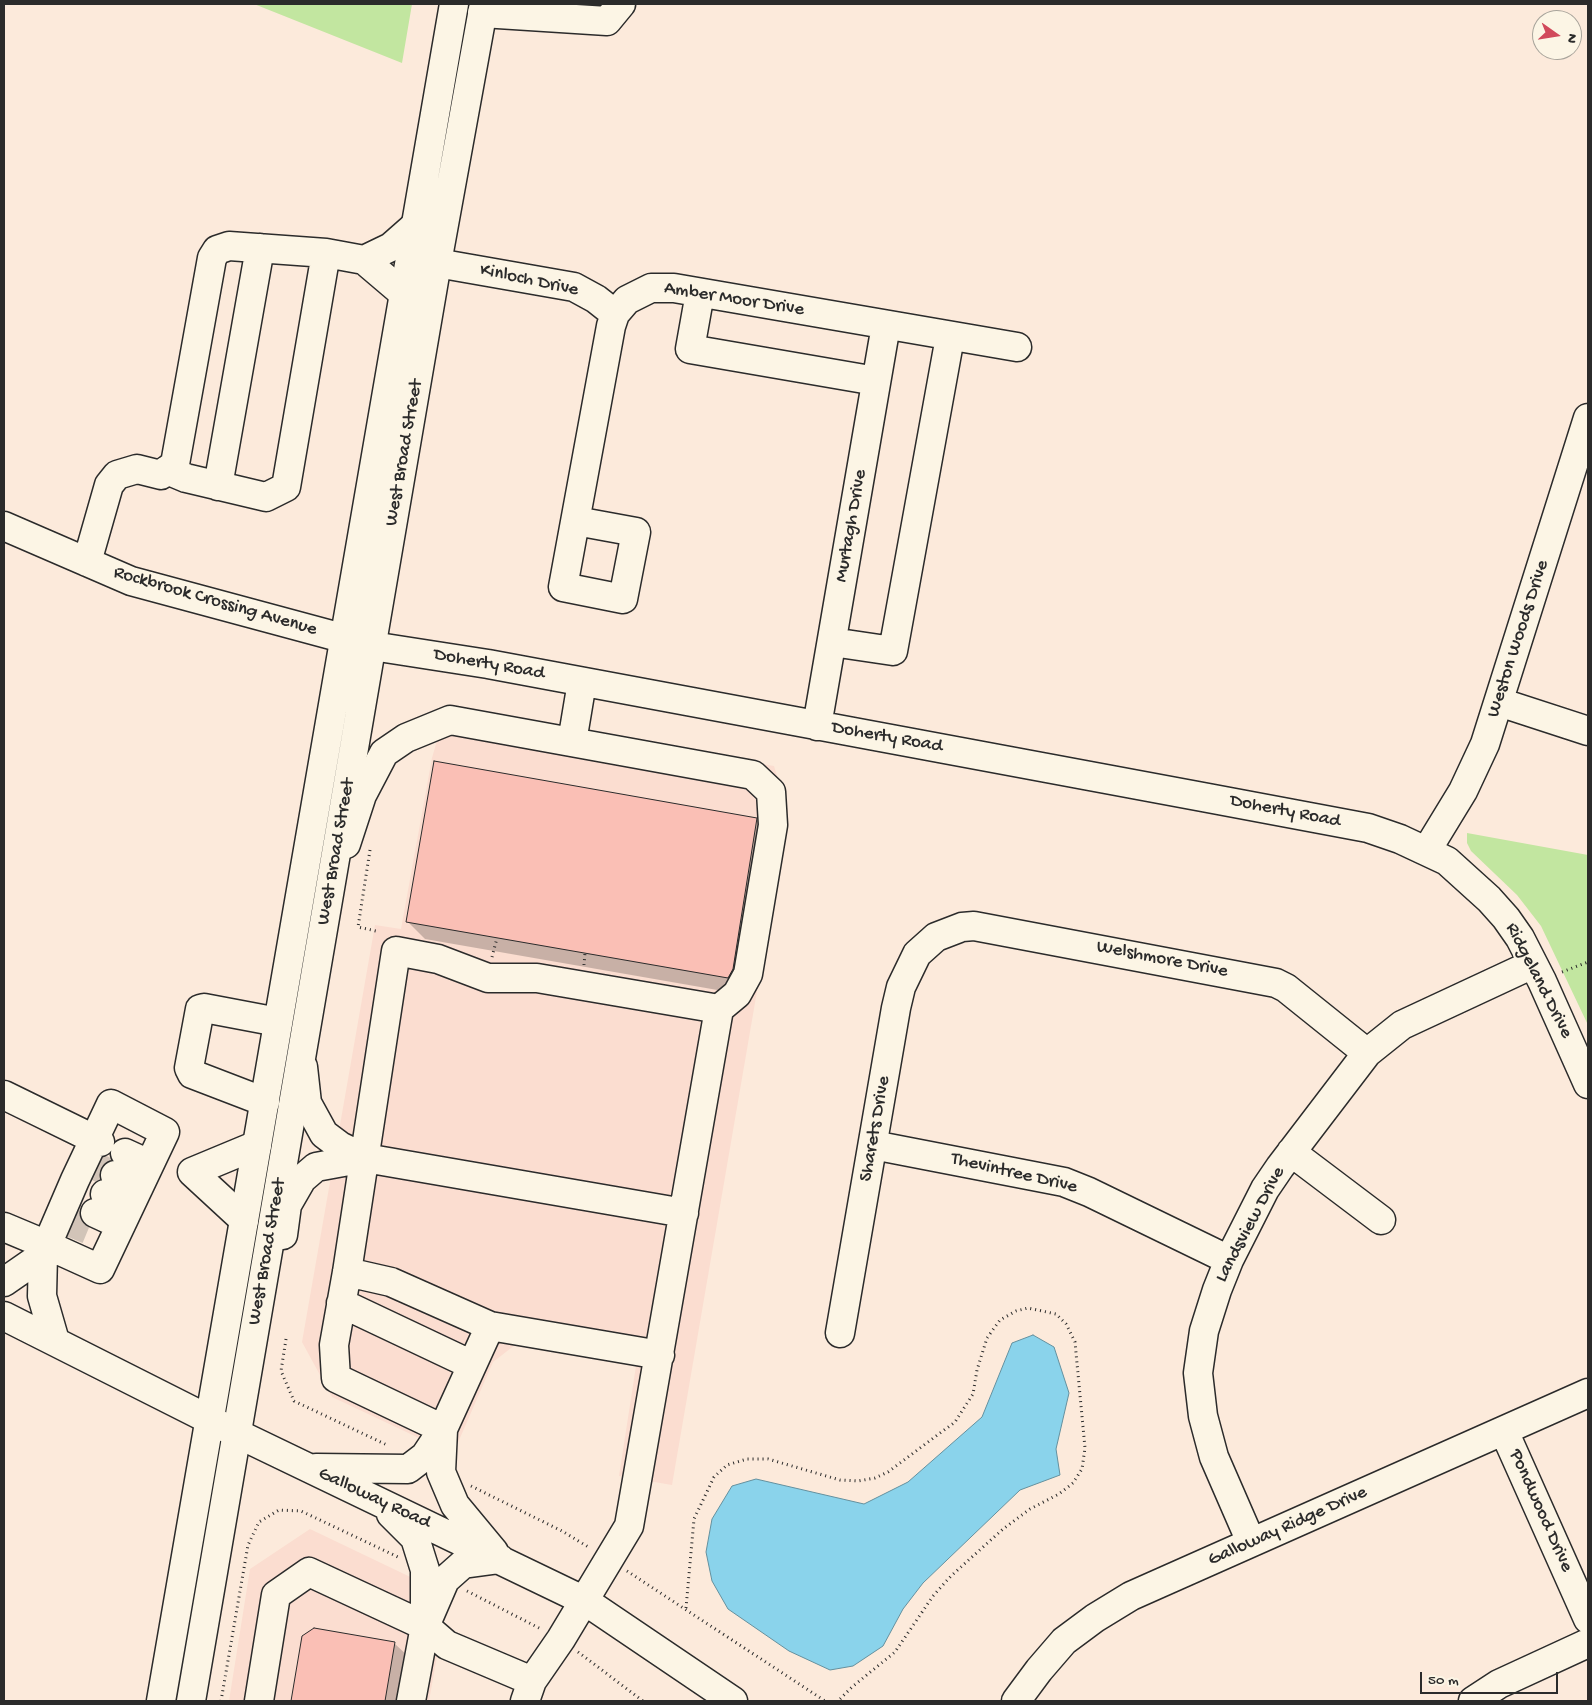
<!DOCTYPE html>
<style>
body{margin:0}
#map{position:relative;width:1592px;height:1705px;overflow:hidden;background:#fceadb;font-family:"Gochi Hand",sans-serif}
canvas{display:block}
.frame{position:absolute;inset:0;border:5px solid #2b2b2b;pointer-events:none}
.north{position:absolute;left:1532px;top:10px;width:50px;height:50px;box-sizing:border-box;background:#fcf5e5;border:1px solid #a8a49b;border-radius:50%;rotate:103deg;font-size:14px;font-weight:700;line-height:20px;text-align:center;color:#2b2b2b}
.north::after{content:'';display:block;margin:auto;width:18px;height:22px;background:#d1495b;clip-path:polygon(50% 0,100% 100%,50% 72%,0 100%)}
.scale{position:absolute;left:1420px;top:1672px;width:138px;height:22px;box-sizing:border-box;border:2px solid #2b2b2b;border-top:0;padding-left:6px;font-size:15px;line-height:18px;white-space:nowrap;color:#2b2b2b;-webkit-text-stroke:4px #fcf5e5;paint-order:stroke}
</style>
<div id="map">
<canvas width="1592" height="1705"></canvas>
<div class="frame"></div>
<div class="north">N</div>
<div class="scale">50 m</div>
</div>
<script>
const ctx = document.querySelector('canvas').getContext('2d');
ctx.lineJoin = 'round';
function fill(path, color) {
  ctx.fillStyle = color;
  ctx.fill(path, 'evenodd');
}
function shape(rows) {
  const path = new Path2D();
  for (const r of rows) {
    path.moveTo(r[0], r[1]);
    for (let i = 2; i < r.length; i += 2) path.lineTo(r[i], r[i + 1]);
  }
  return path;
}
function trace(path, color, width, dash) {
  ctx.strokeStyle = color;
  ctx.lineWidth = width;
  ctx.lineCap = dash ? 'butt' : 'round';
  ctx.setLineDash(dash || []);
  ctx.stroke(path);
}
function drawText(font, color, halo, rows, align = 'center') {
  ctx.font = font + ' "Gochi Hand",sans-serif';
  ctx.lineWidth = 4;
  ctx.setLineDash([]);
  ctx.textBaseline = 'middle';
  ctx.strokeStyle = halo;
  ctx.fillStyle = color;
  for (const [text, x, y, turn = 0] of rows) {
    ctx.save();
    ctx.translate(x, y);
    ctx.rotate((+turn || 0) * Math.PI / 180);
    ctx.textAlign = isNaN(turn) ? turn : align;
    if (halo) ctx.strokeText(text, 0, 0);
    ctx.fillText(text, 0, 0);
    ctx.restore();
  }
}
fill(shape([
 [446,709,774,766,788,811,672,1485,619,1476,636,1366,515,1345,493,1362,453,1454,332,1397,302,1342,375,925,401,929,432,758],
 [310,1529,448,1595,429,1701,229,1701,250,1569]
]), '#fbddd0');
fill(shape([
 [254,4,412,4,402,63],
 [1467,833,1588,855,1588,1025,1541,926,1517,895,1471,851,1467,843]
]), '#c2e6a0');
const water = shape([
 [1033,1335,1054,1347,1069,1393,1056,1449,1060,1475,1020,1490,923,1583,903,1609,883,1646,853,1666,830,1670,789,1651,728,1609,712,1581,706,1552,712,1519,732,1486,756,1479,864,1504,908,1482,982,1417,1012,1343,1033,1335]
]);
fill(water, '#8ad3eb');
trace(water, '#64909e', 1);
fill(shape([
 [756,819,774,837,746,995,425,939,408,922],
 [303,1637,394,1643,412,1660,405,1701,293,1701]
]), '#0003');
const building = shape([
 [434,761,757,818,733,969,728,978,406,922,434,761],
 [314,1628,395,1642,385,1701,291,1701,302,1636,314,1628]
]);
fill(building, '#fabfb5');
trace(building, '#2b2b2b', 1);
trace(shape([
 [90,1164,115,1175],
 [64,1220,88,1230]
]), '#d2c4b8', 28, [28, 14]);
const minor = shape([
 [482,13,607,21,621,4],
 [364,260,391,247,416,225],
 [437,263,574,287,596,299,615,314],
 [700,293,690,349,876,381],
 [167,470,186,478,266,497,286,487,326,253],
 [218,486,260,248],
 [576,521,636,532,623,599,563,587,611,326,615,314,627,300,651,288,674,288,1017,347],
 [4,526,131,581,372,646,488,664,1208,798,1368,828,1400,839,1447,861,1489,899,1506,918,1520,938,1542,981,1588,1084],
 [87,562,109,485,117,475,137,469,161,475,175,464,212,258,217,250,229,246,326,253,364,260,404,294],
 [832,642,893,651,950,337],
 [1499,702,1588,731],
 [817,726,886,325],
 [572,742,582,682],
 [346,844,362,795,384,753,406,738,450,720,753,775,771,792,773,825,748,974,737,994,719,1009],
 [1427,850,1463,791,1485,744,1588,418],
 [303,1067,307,1103,324,1134,340,1146,365,1158,684,1213],
 [4,1095,100,1142],
 [265,1102,192,1074,189,1068,200,1009,204,1008,278,1022],
 [873,1145,1064,1182,1089,1192,1229,1260],
 [1291,1152,1381,1220],
 [125,1153,149,1164],
 [115,1175,139,1187],
 [105,1194,129,1207],
 [95,1213,121,1225],
 [244,1220,192,1172,257,1145],
 [4,1227,47,1245,100,1269,165,1132,111,1104,75,1180,47,1245,43,1255,42,1296,55,1341],
 [283,1235,287,1205,302,1179,316,1167,365,1158],
 [347,1272,391,1282,490,1326,660,1355],
 [4,1282,43,1255],
 [341,1303,472,1365],
 [4,1316,236,1433,585,1601,733,1701],
 [840,1333,896,1008,901,987,917,954,936,937,962,927,974,926,1276,983,1286,988,1367,1053],
 [443,1429,336,1378,334,1345,347,1272,396,951,438,959,488,978,537,978,719,1009,629,1526,561,1639,532,1681,525,1701],
 [443,1430,441,1472,455,1505,494,1552],
 [1504,1431,1588,1619],
 [316,1468,408,1469,425,1456,443,1429,490,1326],
 [391,1514,415,1538,425,1570,425,1626],
 [1251,1542,1214,1457,1203,1416,1198,1373,1204,1331,1217,1290,1229,1260,1265,1189,1280,1167,1367,1053,1402,1025,1533,964],
 [429,1617,445,1580,463,1564,500,1559],
 [425,1626,447,1645,532,1681],
 [259,1701,276,1595,309,1572,425,1626,411,1701],
 [1016,1701,1039,1670,1064,1641,1095,1618,1131,1596,1588,1393],
 [1473,1701,1499,1684,1588,1643]
]);
const major = shape([
 [161,1701,454,4],
 [191,1701,437,263,484,4]
]);
trace(minor, '#2b2b2b', 31);
trace(major, '#2b2b2b', 31);
trace(shape([
 [370,850,358,927,376,931],
 [492,957,497,938],
 [584,965,585,953],
 [1562,972,1588,962],
 [286,1339,281,1371,294,1401,387,1445],
 [471,1486,562,1531,590,1548],
 [627,1571,825,1701],
 [467,1591,541,1629],
 [686,1608,694,1519,714,1477,727,1465,747,1459,768,1459,840,1480,858,1481,875,1478,888,1472,955,1422,973,1394,977,1370,987,1338,1000,1320,1016,1311,1028,1308,1056,1314,1066,1324,1075,1342,1085,1448,1082,1469,1073,1483,1059,1494,1030,1509,1003,1529,951,1576,933,1596,895,1652,852,1687,838,1701],
 [578,1652,643,1701],
 [221,1701,248,1545,259,1522,279,1510,301,1511,398,1557]
]), '#2b2b2b', 3, [1, 4]);
trace(minor, '#fcf5e5', 28);
trace(major, '#fcf5e5', 28);
drawText('19px', '#2b2b2b', '#fcf5e5', [
 ["Kinloch Drive",529,281,12],
 ["Amber Moor Drive",734,300,9],
 ["West Broad Street",405,453,-80],
 ["Murtagh Drive",852,526,-80],
 ["Rockbrook Crossing Avenue",215,602,16],
 ["Weston Woods Drive",1519,639,-72],
 ["Doherty Road",489,665,10],
 ["Doherty Road",887,738,10],
 ["Doherty Road",1285,812,11],
 ["West Broad Street",337,852,-80],
 ["Welshmore Drive",1162,960,11],
 ["Ridgeland Drive",1538,981,63],
 ["Sharets Drive",876,1129,-80],
 ["Thevintree Drive",1014,1174,13],
 ["Landsview Drive",1251,1225,-62],
 ["West Broad Street",268,1252,-80],
 ["Galloway Road",374,1499,25],
 ["Pondwood Drive",1540,1511,66],
 ["Galloway Ridge Drive",1288,1527,-24]
]);
</script>
